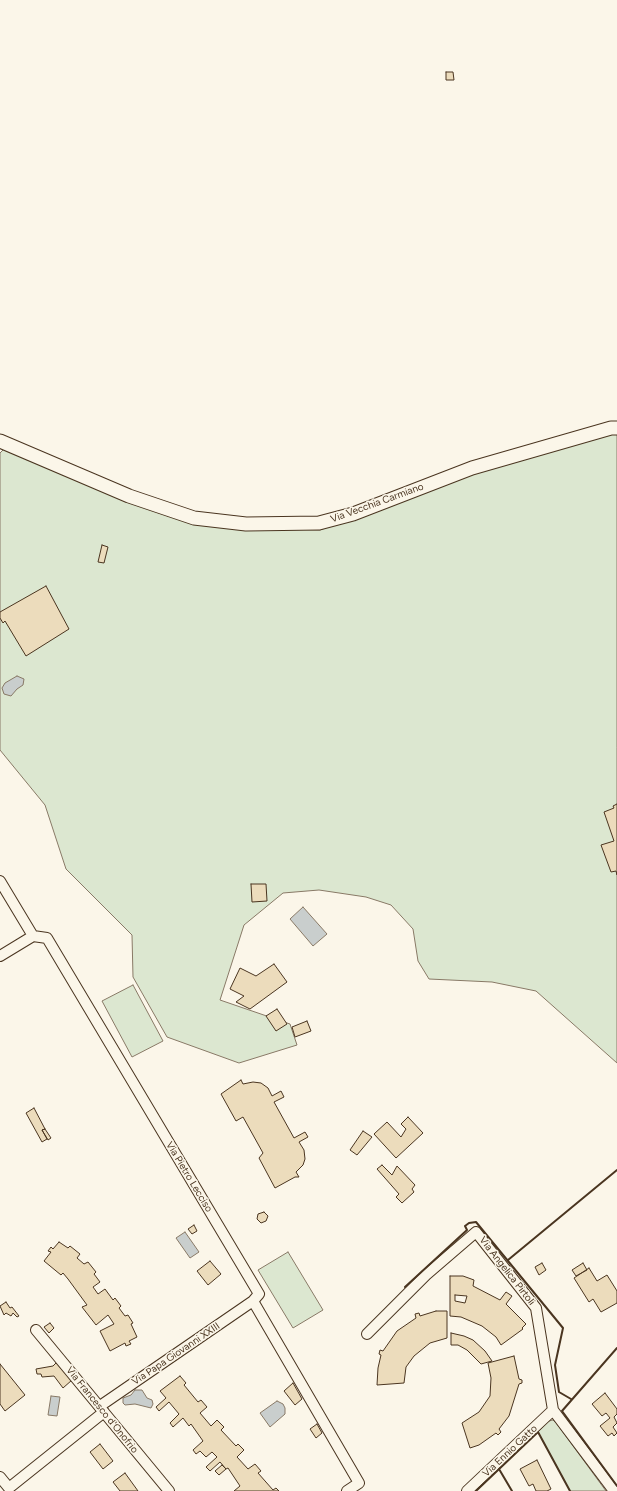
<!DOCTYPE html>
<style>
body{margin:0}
canvas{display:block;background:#fbf6e9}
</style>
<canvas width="617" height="1491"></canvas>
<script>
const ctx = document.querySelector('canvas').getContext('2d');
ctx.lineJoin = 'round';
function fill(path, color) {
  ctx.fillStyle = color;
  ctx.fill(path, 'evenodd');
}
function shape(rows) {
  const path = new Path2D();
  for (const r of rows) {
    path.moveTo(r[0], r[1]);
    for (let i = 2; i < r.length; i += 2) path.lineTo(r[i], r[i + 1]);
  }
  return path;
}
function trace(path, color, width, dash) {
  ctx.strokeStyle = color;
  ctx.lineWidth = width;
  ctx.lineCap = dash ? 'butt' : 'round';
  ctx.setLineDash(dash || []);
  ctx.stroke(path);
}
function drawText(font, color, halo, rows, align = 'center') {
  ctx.font = font + ' Figtree,sans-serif';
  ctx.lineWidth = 3;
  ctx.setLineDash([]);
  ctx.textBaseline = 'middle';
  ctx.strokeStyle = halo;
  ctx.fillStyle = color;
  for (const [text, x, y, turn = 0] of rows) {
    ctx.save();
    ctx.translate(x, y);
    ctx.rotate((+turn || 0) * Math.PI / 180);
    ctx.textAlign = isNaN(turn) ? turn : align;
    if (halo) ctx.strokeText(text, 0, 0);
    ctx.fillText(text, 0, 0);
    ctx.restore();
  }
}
const green = shape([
 [617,432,617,1063,536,991,492,982,429,979,418,961,413,929,391,905,366,897,319,890,283,893,244,925,220,1000,290,1024,297,1045,239,1063,167,1037,133,977,132,935,66,869,45,805,0,750,0,453,6,447,226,527,320,530,477,470,617,432],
 [133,985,163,1041,132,1057,102,1001,133,985],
 [288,1252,323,1310,293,1328,258,1270,288,1252],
 [553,1420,557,1424,606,1491,570,1491,538,1432,549,1421,553,1420]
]);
fill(green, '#dce7d0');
trace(green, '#887966', 1);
const water = shape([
 [17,676,24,679,23,685,17,689,11,696,4,694,2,688,5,683,17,676],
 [303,907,327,934,313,946,290,919,303,907],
 [185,1232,199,1252,190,1258,176,1238,185,1232],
 [135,1390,142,1390,147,1398,152,1400,153,1404,151,1408,135,1404,125,1405,123,1403,123,1398,131,1395,135,1390],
 [51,1396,60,1397,57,1416,48,1415,51,1396],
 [277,1401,283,1404,285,1408,285,1414,270,1427,260,1413,277,1401]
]);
fill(water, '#c9cecd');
trace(water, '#887966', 1);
const building = shape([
 [446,72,453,72,454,80,446,80,446,72],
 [102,545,108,547,104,563,98,562,102,545],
 [46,586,69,629,26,656,5,621,3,623,0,618,0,612,46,586],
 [617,804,617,875,616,871,611,872,601,845,614,841,604,812,614,808,613,806,617,804],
 [251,884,266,884,267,901,252,902,251,884],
 [274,964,287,982,250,1009,236,1002,244,996,230,989,240,968,256,976,274,964],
 [277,1009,287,1024,276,1031,266,1016,277,1009],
 [307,1021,311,1031,295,1037,292,1027,307,1021],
 [241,1080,243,1084,253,1082,261,1083,268,1088,272,1096,281,1091,284,1097,274,1102,294,1138,305,1132,308,1137,299,1142,304,1150,305,1159,303,1165,296,1172,299,1177,295,1177,275,1188,259,1158,263,1153,243,1117,236,1121,221,1094,241,1080],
 [34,1108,45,1129,42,1130,47,1139,42,1142,26,1113,34,1108],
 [408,1117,423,1133,396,1158,374,1134,387,1122,401,1137,406,1129,401,1124,408,1117],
 [45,1129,51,1138,48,1140,42,1130,45,1129],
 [363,1131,372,1137,357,1155,350,1150,363,1131],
 [382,1165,392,1175,397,1166,415,1185,412,1189,414,1192,402,1203,396,1197,399,1194,377,1169,382,1165],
 [264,1212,268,1216,266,1221,261,1223,257,1219,258,1214,264,1212],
 [194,1225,197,1231,192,1234,188,1229,194,1225],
 [59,1242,68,1248,70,1246,80,1254,77,1258,84,1264,88,1262,96,1272,94,1274,100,1282,93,1287,98,1294,105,1289,113,1300,115,1298,121,1306,119,1308,125,1316,128,1315,133,1323,131,1324,137,1337,129,1341,131,1344,126,1346,125,1343,110,1351,100,1331,114,1324,108,1315,96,1325,82,1307,87,1305,68,1279,63,1273,61,1275,44,1261,51,1252,48,1251,51,1247,53,1249,59,1242],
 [210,1261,221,1274,208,1285,197,1271,210,1261],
 [542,1263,546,1270,539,1275,535,1267,542,1263],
 [583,1263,587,1270,576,1276,572,1270,583,1263],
 [589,1268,597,1281,607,1275,617,1291,617,1303,601,1312,593,1299,589,1302,574,1278,589,1268],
 [450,1276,463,1276,474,1280,473,1286,500,1300,506,1292,512,1296,506,1304,526,1324,522,1328,523,1329,501,1345,496,1337,482,1326,461,1317,450,1316,450,1276],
 [455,1295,467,1296,465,1303,455,1301,455,1295],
 [6,1302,10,1308,12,1307,19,1316,17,1317,13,1313,11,1316,6,1313,4,1315,0,1306,6,1302],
 [436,1311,447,1311,447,1338,430,1343,414,1356,406,1367,404,1383,377,1385,378,1368,381,1355,379,1354,380,1350,383,1351,397,1331,416,1318,415,1314,419,1313,420,1316,436,1311],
 [50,1323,54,1328,49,1333,44,1327,50,1323],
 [451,1333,464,1336,473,1340,485,1351,492,1361,481,1364,467,1350,458,1345,451,1345,451,1333],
 [514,1356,519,1379,522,1380,522,1383,519,1384,509,1416,499,1429,501,1432,498,1435,496,1433,479,1445,470,1448,462,1423,479,1412,490,1396,491,1378,488,1363,514,1356],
 [56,1363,72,1380,63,1388,54,1376,42,1377,41,1374,37,1374,36,1369,53,1366,56,1363],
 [0,1364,25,1395,5,1411,0,1404,0,1364],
 [180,1376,186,1383,184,1385,198,1402,201,1400,207,1407,200,1413,211,1426,217,1420,224,1427,221,1430,236,1446,238,1444,244,1450,237,1457,248,1469,255,1464,261,1471,258,1473,273,1490,276,1488,279,1491,234,1491,240,1486,228,1468,226,1469,220,1462,210,1471,206,1467,217,1457,212,1452,206,1457,200,1451,196,1454,193,1450,203,1441,191,1424,189,1426,183,1418,173,1427,170,1423,179,1414,169,1402,159,1411,156,1407,166,1398,160,1391,180,1376],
 [293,1383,302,1399,295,1405,284,1391,293,1383],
 [605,1393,617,1409,617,1414,614,1417,617,1423,613,1427,617,1433,614,1436,612,1433,608,1436,600,1426,610,1418,606,1413,602,1416,592,1404,605,1393],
 [317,1424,322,1433,316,1438,310,1429,317,1424],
 [100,1444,113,1461,103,1469,90,1452,100,1444],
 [537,1460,551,1489,547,1491,536,1491,533,1484,529,1486,520,1469,537,1460],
 [222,1465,226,1469,219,1475,215,1471,222,1465],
 [125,1473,138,1491,120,1491,113,1482,125,1473]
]);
fill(building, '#ecdcbc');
trace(building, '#4a3520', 1);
const minor = shape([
 [0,881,33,936],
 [33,936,47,938,259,1294,253,1301,359,1483,347,1491],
 [0,956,33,936],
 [36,1330,169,1491],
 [367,1334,426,1275,476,1232,536,1308,553,1410,614,1491],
 [100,1406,253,1301],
 [0,1477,9,1488,104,1412],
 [467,1491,553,1410]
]);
const tertiary = shape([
 [0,441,129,496,194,518,246,524,319,523,353,514,472,468,611,428,617,428]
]);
trace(minor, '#4a3520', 12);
trace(tertiary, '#4a3520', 15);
trace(minor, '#fbf6e9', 10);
trace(tertiary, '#fbf6e9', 13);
trace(shape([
 [508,1260,617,1170],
 [405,1287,467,1230,465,1226,469,1223,476,1222,563,1328,555,1365,559,1392,571,1399],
 [617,1348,562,1411,617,1486],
 [499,1469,512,1491],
 [476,1491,538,1432,570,1491]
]), '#4a3520', 2);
drawText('10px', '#4a3520', '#fbf6e9', [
 ["Via Vecchia Carmiano",377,503,-20],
 ["Via Pietro Lecciso",189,1177,59],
 ["Via Angelica Pirtoli",507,1271,52],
 ["Via Papa Giovanni XXIII",176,1354,-34],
 ["Via Francesco d'Onofrio",102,1410,51],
 ["Via Ennio Gatto",510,1451,-43]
]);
</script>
